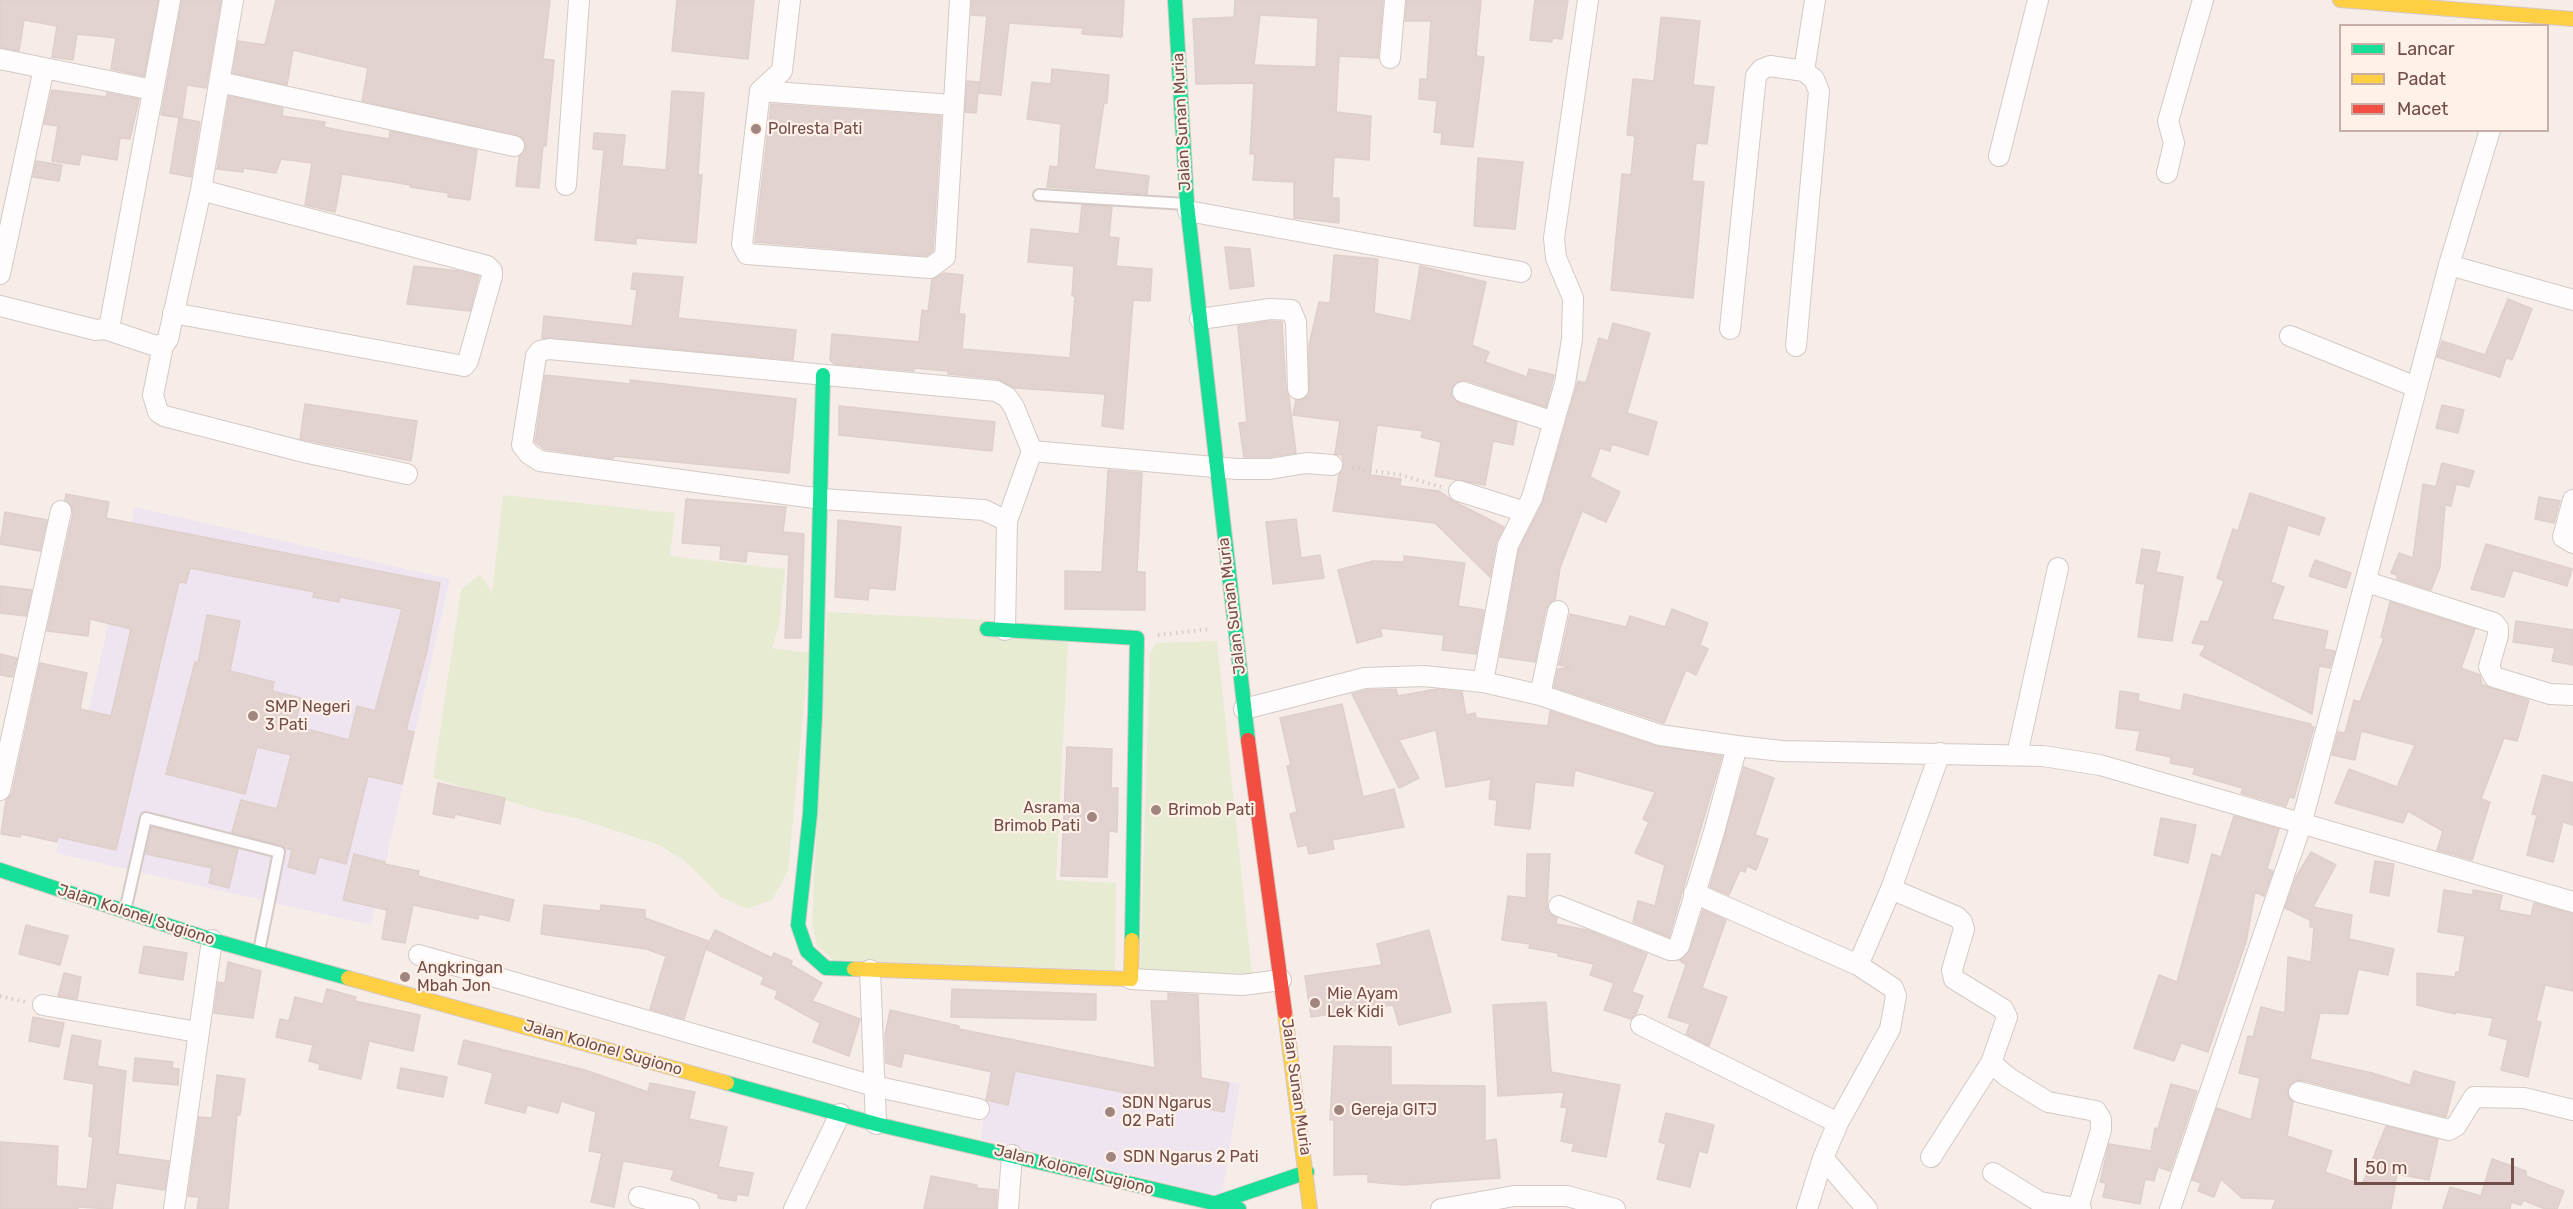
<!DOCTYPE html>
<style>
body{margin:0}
#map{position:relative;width:2573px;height:1209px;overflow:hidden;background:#f6ede8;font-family:Rubik,sans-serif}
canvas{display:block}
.legend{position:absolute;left:2339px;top:24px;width:210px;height:108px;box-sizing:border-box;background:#fff0e8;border:2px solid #c7afa8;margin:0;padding:8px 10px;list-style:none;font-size:18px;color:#734e48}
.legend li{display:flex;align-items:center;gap:12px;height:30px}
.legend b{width:30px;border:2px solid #c7afa8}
.scale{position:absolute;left:2354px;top:1158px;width:160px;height:27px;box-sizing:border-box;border:3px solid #734e48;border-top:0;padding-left:8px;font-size:18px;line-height:21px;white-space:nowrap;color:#734e48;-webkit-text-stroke:4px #fff0e8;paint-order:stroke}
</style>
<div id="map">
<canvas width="2573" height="1209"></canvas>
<ul class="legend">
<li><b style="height:8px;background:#16e098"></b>Lancar</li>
<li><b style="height:8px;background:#ffcf43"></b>Padat</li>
<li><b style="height:8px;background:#f24e42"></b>Macet</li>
</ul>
<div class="scale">50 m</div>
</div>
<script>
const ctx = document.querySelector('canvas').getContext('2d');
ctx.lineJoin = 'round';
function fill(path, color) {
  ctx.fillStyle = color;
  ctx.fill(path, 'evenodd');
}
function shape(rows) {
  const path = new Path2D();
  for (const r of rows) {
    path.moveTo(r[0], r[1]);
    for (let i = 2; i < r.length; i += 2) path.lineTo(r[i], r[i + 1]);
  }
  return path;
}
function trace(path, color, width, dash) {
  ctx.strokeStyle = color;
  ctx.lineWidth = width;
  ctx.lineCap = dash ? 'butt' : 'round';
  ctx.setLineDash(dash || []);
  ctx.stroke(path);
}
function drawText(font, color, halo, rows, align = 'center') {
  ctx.font = font + ' Rubik,sans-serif';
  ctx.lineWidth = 4.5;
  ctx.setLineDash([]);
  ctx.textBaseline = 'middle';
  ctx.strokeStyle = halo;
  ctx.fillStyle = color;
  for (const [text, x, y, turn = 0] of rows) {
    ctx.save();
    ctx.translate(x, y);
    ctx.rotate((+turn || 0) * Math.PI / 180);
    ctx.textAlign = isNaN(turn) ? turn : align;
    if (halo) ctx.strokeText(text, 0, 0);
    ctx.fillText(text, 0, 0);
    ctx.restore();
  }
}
fill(shape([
 [135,507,450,579,371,925,56,853],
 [994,1036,1240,1084,1222,1196,981,1139]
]), '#efe5f1');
fill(shape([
 [503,495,675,513,670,556,785,569,779,625,772,648,809,653,788,871,772,900,747,909,721,897,686,862,659,845,577,818,545,812,433,778,461,590,480,574,492,593],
 [827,612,986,620,1068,643,1056,880,1116,883,1115,970,833,960,817,946,812,923],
 [1217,641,1252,974,1140,972,1150,653,1157,643]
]), '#e7ebd2');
const building = shape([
 [0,0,158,0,144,76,111,69,116,38,77,34,73,60,52,57,57,26,24,20,19,51,0,47,0,0],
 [182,0,221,0,206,88,187,85,182,118,161,115,182,0],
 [276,0,550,0,543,59,554,60,546,146,543,145,539,188,516,186,519,157,526,148,522,137,362,101,368,68,293,50,287,85,233,73,238,41,265,45,276,0],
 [677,0,754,0,748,59,672,51,677,0],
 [972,0,1124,0,1122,37,1082,34,1083,28,1009,23,1001,95,979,93,987,16,971,15,972,0],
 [1235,0,1383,0,1378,58,1339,56,1336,112,1371,116,1369,160,1334,157,1332,198,1339,198,1339,223,1294,218,1294,182,1253,180,1255,154,1250,154,1254,83,1196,84,1193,19,1234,17,1235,0],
 [1260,15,1318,18,1316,67,1254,65,1260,15],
 [1407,0,1481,0,1476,56,1484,57,1473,147,1441,144,1442,133,1434,132,1437,101,1419,99,1420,79,1427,79,1431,21,1405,21,1407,0],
 [1535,0,1568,0,1562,39,1552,38,1552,42,1530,40,1535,0],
 [1661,17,1700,21,1693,85,1714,87,1707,144,1696,143,1692,181,1704,182,1693,298,1611,290,1622,174,1631,175,1635,136,1627,135,1633,79,1654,81,1661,17],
 [1052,69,1109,75,1107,103,1104,103,1094,169,1149,176,1147,194,1047,187,1050,166,1058,167,1061,124,1027,119,1032,82,1051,84,1052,69],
 [967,81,979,82,976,113,965,112,967,81],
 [52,90,106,97,107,93,139,99,130,139,120,138,117,160,81,154,79,165,52,161,58,126,44,124,52,90],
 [672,91,704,93,698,175,702,175,696,243,636,238,636,244,595,240,604,150,593,149,594,133,625,135,622,166,666,170,672,91],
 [229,96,283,108,282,116,325,122,324,127,348,132,389,139,390,131,477,150,470,200,448,197,448,193,410,187,411,185,342,174,335,212,305,205,312,163,281,159,276,173,243,168,243,172,217,169,229,96],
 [771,104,941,116,933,251,926,256,755,242,771,104],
 [179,118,200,122,191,177,170,173,179,118],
 [1478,158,1523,162,1515,229,1474,226,1478,158],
 [36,161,62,165,59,181,33,177,36,161],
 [1082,205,1112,207,1109,237,1119,238,1116,266,1152,269,1150,301,1133,300,1123,429,1102,426,1105,394,1015,388,998,379,948,374,948,371,914,368,914,371,834,364,830,360,832,334,919,342,922,310,928,311,932,279,944,273,963,275,959,314,965,314,962,349,1070,358,1075,296,1072,296,1074,266,1028,262,1031,229,1079,234,1082,205],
 [1225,247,1250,249,1254,286,1230,289,1225,247],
 [1334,255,1378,259,1374,313,1411,321,1420,266,1486,282,1472,345,1489,352,1485,362,1527,377,1529,369,1554,375,1546,407,1466,380,1455,383,1452,388,1451,395,1459,403,1517,422,1513,445,1493,441,1485,485,1435,476,1441,442,1421,437,1423,431,1377,425,1370,475,1401,479,1400,486,1439,491,1455,502,1504,527,1496,543,1490,577,1435,523,1333,511,1339,475,1344,465,1342,455,1335,454,1340,421,1293,415,1296,400,1304,399,1309,394,1309,345,1319,302,1330,303,1334,255],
 [414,266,459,271,479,276,470,311,407,304,414,266],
 [633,273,683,277,678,318,796,330,793,360,542,338,544,316,632,326,637,290,631,289,633,273],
 [2508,299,2532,309,2512,360,2506,358,2500,377,2437,357,2442,341,2485,355,2508,299],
 [1271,321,1282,322,1286,389,1289,397,1296,453,1269,457,1244,457,1239,423,1247,422,1238,326,1271,321],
 [1613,323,1650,333,1627,413,1657,422,1648,455,1612,444,1610,451,1600,448,1590,477,1620,492,1606,522,1582,511,1560,568,1555,600,1546,608,1535,662,1500,657,1519,549,1543,502,1578,381,1586,383,1599,338,1608,341,1613,323],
 [545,375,630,384,630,380,796,399,789,473,614,456,613,459,544,449,535,442,545,375],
 [305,404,417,421,411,461,300,439,305,404],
 [2442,405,2464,410,2458,433,2436,428,2442,405],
 [839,406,995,422,992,451,839,435,839,406],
 [2442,463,2474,471,2469,487,2456,484,2451,506,2445,505,2440,567,2431,590,2397,579,2397,575,2391,573,2399,553,2413,558,2423,484,2436,487,2442,463],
 [1108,470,1142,473,1137,572,1145,572,1145,610,1065,609,1065,571,1102,572,1108,470],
 [2250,493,2325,518,2319,535,2288,525,2271,582,2284,587,2272,619,2328,631,2324,649,2335,651,2330,668,2319,666,2312,714,2200,655,2206,645,2192,643,2201,621,2208,622,2224,581,2217,578,2233,529,2238,531,2250,493],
 [66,494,109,502,106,518,440,583,427,651,406,730,414,732,402,784,368,776,346,864,319,857,315,874,288,867,292,850,232,832,241,800,277,809,291,755,257,747,245,794,166,774,195,662,198,663,207,615,240,621,230,671,274,682,272,691,301,698,295,726,349,740,357,706,375,711,402,609,340,597,339,602,313,597,314,592,190,568,186,583,179,582,116,850,58,837,57,842,21,834,20,837,1,834,6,800,12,793,40,663,87,673,80,709,111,716,131,629,90,619,88,636,47,631,73,514,72,507,65,500,66,494],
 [2539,497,2560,501,2554,523,2535,519,2539,497],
 [686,499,786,507,783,532,804,534,801,638,785,638,789,555,747,551,746,562,720,559,721,546,682,543,686,499],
 [5,512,47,520,40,551,0,544,5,512],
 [1296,519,1301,558,1320,555,1324,578,1273,584,1266,522,1296,519],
 [838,520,901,527,895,590,869,588,868,600,835,597,838,520],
 [2486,544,2572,569,2567,586,2513,570,2504,597,2471,589,2486,544],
 [2142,549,2160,552,2156,572,2183,577,2172,641,2138,637,2145,584,2136,583,2142,549],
 [1404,556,1465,563,1458,606,1484,610,1476,654,1442,650,1444,635,1380,628,1382,636,1357,643,1338,570,1373,561,1404,562,1404,556],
 [2315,560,2351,573,2346,588,2309,576,2315,560],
 [0,586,32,590,26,616,0,613,0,586],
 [2390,602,2475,629,2461,668,2480,675,2482,685,2529,700,2517,741,2504,738,2481,799,2490,802,2472,860,2437,850,2443,831,2408,811,2403,823,2335,803,2349,769,2397,787,2415,745,2361,731,2355,760,2332,755,2338,732,2345,733,2354,700,2360,702,2384,638,2381,637,2390,602],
 [1672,609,1708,623,1700,645,1708,649,1696,675,1686,670,1664,723,1554,687,1558,669,1572,667,1559,665,1570,614,1626,627,1630,616,1665,627,1672,609],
 [2516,621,2573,630,2573,665,2552,661,2555,648,2513,642,2516,621],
 [0,654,17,658,12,677,0,675,0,654],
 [1396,689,1398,696,1437,689,1462,692,1466,715,1475,713,1476,718,1548,726,1550,711,1656,746,1722,756,1669,937,1633,922,1638,901,1655,906,1665,865,1635,853,1649,822,1643,819,1655,792,1575,770,1573,786,1535,782,1530,829,1495,825,1497,800,1489,799,1491,779,1446,787,1436,730,1399,740,1419,778,1399,788,1352,694,1367,690,1396,689],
 [2120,691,2139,694,2138,701,2181,711,2184,694,2311,724,2310,727,2314,727,2294,798,2289,797,2286,806,2241,793,2243,788,2193,774,2195,768,2170,763,2171,757,2136,750,2140,731,2116,728,2120,691],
 [1342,704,1363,797,1394,789,1404,827,1332,840,1334,849,1309,854,1307,845,1298,847,1290,814,1297,812,1287,766,1291,765,1280,718,1342,704],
 [1067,747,1112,749,1111,788,1118,788,1117,832,1109,831,1107,877,1061,876,1067,747],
 [1744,767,1774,778,1755,835,1768,839,1756,870,1747,866,1745,872,1740,870,1729,895,1710,887,1744,767],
 [2543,775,2573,783,2573,825,2563,822,2553,862,2527,855,2537,815,2532,814,2543,775],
 [438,783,505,798,500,824,455,814,454,818,433,814,438,783],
 [2234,816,2279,829,2267,869,2273,871,2264,896,2255,892,2246,942,2208,1052,2181,1043,2174,1061,2134,1048,2159,975,2177,982,2212,854,2221,857,2234,816],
 [2161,818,2196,825,2188,863,2154,855,2161,818],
 [152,827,238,849,229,888,209,883,212,868,146,854,152,827],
 [2311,852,2336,865,2313,907,2352,915,2349,939,2394,949,2388,975,2358,969,2348,1014,2320,1013,2310,1059,2372,1073,2410,1085,2414,1071,2455,1082,2446,1117,2302,1080,2295,1081,2288,1089,2288,1096,2293,1102,2287,1136,2332,1151,2325,1172,2362,1185,2386,1126,2438,1139,2429,1180,2397,1174,2391,1209,2272,1209,2276,1199,2242,1198,2221,1179,2214,1197,2198,1191,2201,1183,2192,1180,2217,1108,2251,1120,2260,1078,2239,1073,2248,1036,2253,1037,2261,1007,2285,1013,2288,957,2311,962,2314,927,2310,927,2310,920,2285,908,2296,877,2311,852],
 [354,854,385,862,384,864,419,871,418,876,514,900,509,921,479,914,478,919,413,905,405,943,382,939,387,910,343,900,354,854],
 [1527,854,1550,854,1547,907,1550,914,1557,918,1556,924,1587,930,1647,954,1632,992,1643,996,1636,1014,1631,1019,1604,1010,1614,983,1590,975,1594,964,1558,956,1558,953,1529,948,1530,944,1502,940,1508,896,1526,898,1527,854],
 [2375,861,2394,864,2389,896,2370,892,2375,861],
 [2444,890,2473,895,2473,890,2502,895,2499,910,2531,916,2534,903,2573,914,2573,991,2545,985,2536,1021,2541,1022,2528,1077,2501,1070,2508,1040,2489,1035,2493,1018,2455,1012,2455,1014,2417,1005,2417,973,2455,977,2456,972,2459,972,2465,936,2438,932,2444,890],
 [544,905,600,911,601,905,645,910,645,918,708,941,684,1019,650,1009,666,956,646,949,541,934,544,905],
 [1703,910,1726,920,1702,988,1727,997,1709,1046,1686,1034,1690,1024,1668,1017,1686,965,1680,961,1690,950,1703,910],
 [26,925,68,936,60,965,19,954,26,925],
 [715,930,772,958,774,953,792,961,791,965,822,983,812,1001,860,1019,849,1056,813,1042,820,1023,775,998,778,991,761,984,764,977,706,949,715,930],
 [1429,930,1451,1012,1399,1025,1393,1005,1311,1017,1305,976,1382,965,1377,944,1429,930],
 [144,946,187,953,183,980,139,973,144,946],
 [228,962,261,971,253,1018,214,1013,218,982,225,983,228,962],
 [64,973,81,977,77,999,58,996,64,973],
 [327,989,356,997,355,1001,420,1015,413,1051,369,1041,361,1079,319,1069,320,1064,309,1061,313,1045,276,1037,280,1019,289,1021,295,997,323,1004,327,989],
 [952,989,1096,994,1096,1020,951,1017,952,989],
 [1168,993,1198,995,1201,1078,1229,1083,1224,1112,1015,1071,1008,1105,986,1100,992,1072,904,1053,901,1067,886,1063,885,1035,890,1010,959,1026,959,1029,1155,1068,1151,1001,1168,1001,1168,993],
 [1546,1002,1551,1072,1620,1085,1606,1157,1572,1151,1574,1144,1561,1141,1567,1108,1561,1107,1564,1092,1498,1096,1493,1005,1546,1002],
 [33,1017,64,1023,59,1047,29,1041,33,1017],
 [72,1035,101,1041,97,1066,126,1071,118,1154,169,1161,165,1190,116,1183,112,1209,78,1207,78,1209,0,1209,0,1142,58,1146,56,1186,87,1189,93,1137,89,1136,94,1084,64,1079,72,1035],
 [464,1040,585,1070,648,1092,650,1083,695,1092,689,1119,727,1127,718,1167,753,1173,748,1196,737,1194,736,1201,718,1198,718,1194,671,1180,674,1170,623,1161,614,1207,591,1202,602,1153,589,1151,596,1112,561,1101,558,1113,527,1105,525,1113,485,1103,493,1073,458,1064,464,1040],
 [1334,1046,1391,1047,1391,1085,1485,1086,1485,1141,1496,1139,1500,1178,1403,1185,1368,1182,1368,1174,1334,1175,1334,1120,1330,1120,1334,1046],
 [135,1058,173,1062,172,1068,179,1069,178,1085,133,1081,135,1058],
 [401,1068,447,1077,443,1097,397,1088,401,1068],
 [217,1075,245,1079,240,1115,237,1115,228,1209,197,1209,199,1197,188,1196,199,1117,212,1118,217,1075],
 [2171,1084,2197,1091,2170,1171,2158,1167,2154,1181,2145,1179,2140,1204,2103,1197,2106,1183,2100,1182,2109,1144,2151,1151,2155,1128,2158,1129,2171,1084],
 [1666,1113,1714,1125,1707,1153,1699,1151,1690,1187,1657,1179,1666,1144,1659,1142,1666,1113],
 [2492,1159,2526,1171,2526,1176,2564,1191,2557,1209,2545,1209,2523,1200,2521,1205,2508,1201,2511,1204,2510,1209,2443,1209,2450,1187,2481,1196,2492,1159],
 [931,1176,977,1185,976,1188,997,1190,996,1209,924,1209,931,1176]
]);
fill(building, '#e2d3d0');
trace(building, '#dfcfca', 1.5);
const lane = shape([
 [1039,195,1186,204],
 [125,911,146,818,279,852,259,951]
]);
const street = shape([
 [790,0,782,71,760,91,742,244,747,254,930,268,945,257,960,0],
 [1390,58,1395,0],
 [0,59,153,90],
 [219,82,514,146],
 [760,91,953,105],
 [1999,156,2038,0],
 [2167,173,2174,143,2168,121,2203,0],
 [566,185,579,0],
 [1188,211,1521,272],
 [2449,265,2573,300],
 [0,274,44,68],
 [0,306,96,330,105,329,110,323,170,0],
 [173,313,464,366,468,361,492,276,492,271,487,266,201,190],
 [1200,319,1270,309,1291,310,1296,322,1298,389],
 [105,329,153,345,163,346,168,339,201,190,233,0],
 [1730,329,1756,76,1762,69,1770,66,1804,71,1815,0],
 [2290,336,2416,387],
 [163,346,153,395,158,412,164,416,308,453,407,474],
 [1796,346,1819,91,1814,79,1804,71],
 [549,349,996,391,1007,397,1014,407,1032,451,1007,521,984,510,822,499,540,461,529,454,522,445,536,356,540,351,549,349],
 [1463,392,1554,422],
 [1032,451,1237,469,1270,469,1306,463,1332,465],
 [1459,491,1525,512],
 [2573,500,2563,537,2573,543],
 [2367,582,2494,623,2498,628,2498,635,2489,667,2494,677,2550,694,2573,695],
 [1005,630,1007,521],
 [1483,682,1508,545,1532,498,1565,383,1572,339,1573,298,1556,258,1554,238,1588,0],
 [1540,695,1558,611],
 [1244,709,1365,678,1424,676,1483,682,1540,695,1660,735,1737,746,1782,751,2043,756,2100,765,2573,902],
 [2017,755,2058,568],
 [0,790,61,511],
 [1891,889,1957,917,1962,922,1964,929,1952,970,1954,979,2003,1009,2007,1017,1991,1063,2009,1078,2048,1102,2096,1111,2101,1119,2101,1130,2078,1208],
 [1694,893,1858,965,1893,988,1896,996,1890,1029,1838,1123,1823,1158,1807,1209],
 [1559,906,1670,950,1675,950,1679,946,1714,832,1737,746],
 [419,955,874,1086,979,1109],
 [1858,965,1891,889,1940,753],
 [870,970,876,1124],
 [1131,979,1242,985,1281,980],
 [43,1005,197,1032],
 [1641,1025,1838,1123],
 [2299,1092,2449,1130,2456,1126,2474,1097,2524,1098,2573,1110],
 [1931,1157,1991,1063],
 [1823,1158,1867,1209],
 [1993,1173,2040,1202,2081,1209],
 [639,1197,689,1209],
 [174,1209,212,940],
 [794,1209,840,1114],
 [1008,1209,1012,1155],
 [1441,1209,1514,1196,1567,1196,1615,1209],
 [2170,1209,2301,825,2449,265,2490,130]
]);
const fast = shape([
 [1175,0,1187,204,1248,740],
 [823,375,815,715,810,814,798,925,807,951,826,968,854,969],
 [987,629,1137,638,1132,940],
 [0,870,212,940,348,978],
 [727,1083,876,1124,1239,1209],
 [1213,1204,1307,1172]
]);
const slow = shape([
 [2340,0,2573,19],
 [854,969,1131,979,1132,940],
 [348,978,727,1083],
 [1285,1013,1310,1209]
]);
const jam = shape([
 [1248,740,1285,1013]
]);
trace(lane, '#d4c9c5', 14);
trace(street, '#d4c9c5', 22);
trace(fast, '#d5c8c4', 16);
trace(slow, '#d5c8c4', 16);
trace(jam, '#d5c8c4', 16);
trace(shape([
 [1352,468,1401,475,1441,487],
 [1158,635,1211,629],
 [0,996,26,1002]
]), '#d7ccc9', 4, [1.5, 4.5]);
trace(lane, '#fefcfc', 10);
trace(street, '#fefcfc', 20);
trace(fast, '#16e098', 14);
trace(slow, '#ffcf43', 14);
trace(jam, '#f24e42', 14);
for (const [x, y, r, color] of [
 [756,129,6,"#a18680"],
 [253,716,6,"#a18680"],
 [1156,810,6,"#a18680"],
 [1092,817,6,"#a18680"],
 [405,977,6,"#a18680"],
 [1315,1003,6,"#a18680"],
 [1339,1110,6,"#a18680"],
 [1110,1112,6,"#a18680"],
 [1111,1157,6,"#a18680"]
]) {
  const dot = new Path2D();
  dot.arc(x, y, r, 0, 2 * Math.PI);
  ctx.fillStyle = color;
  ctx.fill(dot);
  trace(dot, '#fff0e8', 2);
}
drawText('16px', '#734e48', '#fff0e8', [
 ["Jalan Sunan Muria",1182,122,-93],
 ["Jalan Sunan Muria",1232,606,-97],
 ["Jalan Kolonel Sugiono",136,915,18],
 ["Jalan Kolonel Sugiono",603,1048,16],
 ["Jalan Sunan Muria",1296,1087,82],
 ["Jalan Kolonel Sugiono",1074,1170,14]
]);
drawText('16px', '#734e48', '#fff0e8', [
 ["Polresta Pati",768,129],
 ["SMP Negeri",265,707],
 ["3 Pati",265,725],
 ["Asrama",1080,808,"right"],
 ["Brimob Pati",1080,826,"right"],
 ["Brimob Pati",1168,810],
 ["Angkringan",417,968],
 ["Mbah Jon",417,986],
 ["Mie Ayam",1327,994],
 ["Lek Kidi",1327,1012],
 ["SDN Ngarus",1122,1103],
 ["02 Pati",1122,1121],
 ["Gereja GITJ",1351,1110],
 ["SDN Ngarus 2 Pati",1123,1157]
], 'left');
</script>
